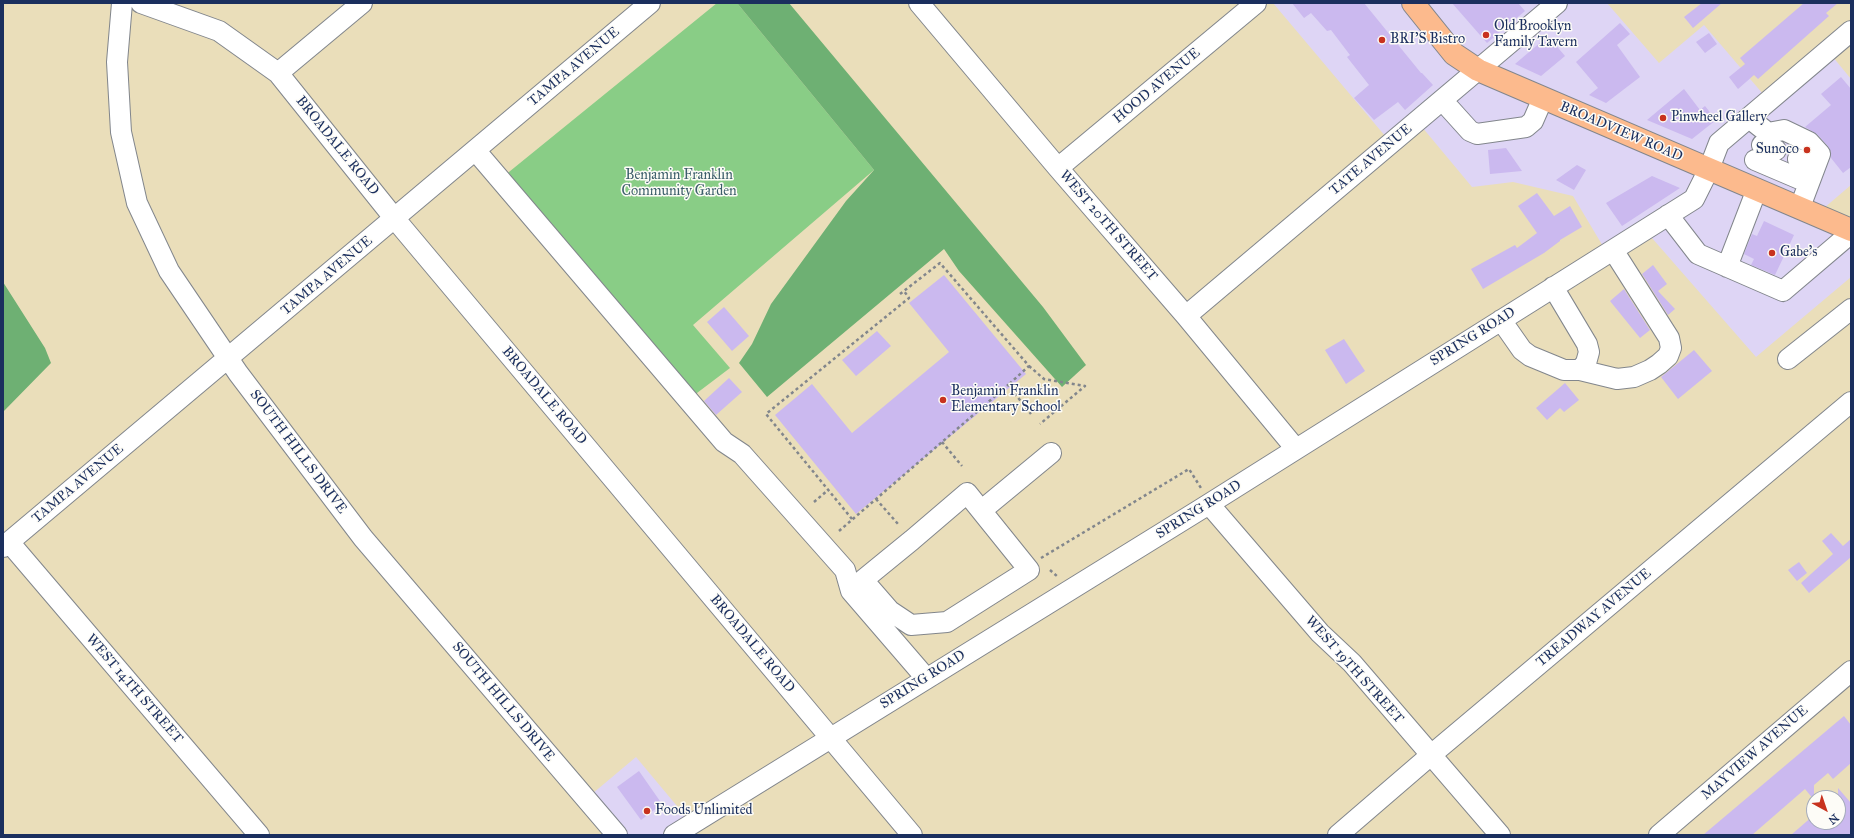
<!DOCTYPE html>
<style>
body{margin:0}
#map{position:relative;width:1854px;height:838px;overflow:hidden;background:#eadeba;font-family:"IM FELL Great Primer",serif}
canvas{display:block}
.frame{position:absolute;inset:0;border:4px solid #1b2f5e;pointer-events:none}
.north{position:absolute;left:1806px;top:790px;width:40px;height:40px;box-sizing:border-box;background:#fdfcf7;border:1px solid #a3aaba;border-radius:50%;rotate:140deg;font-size:11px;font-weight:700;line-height:16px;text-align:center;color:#1b2f5e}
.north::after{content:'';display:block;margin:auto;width:14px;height:18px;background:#c8321e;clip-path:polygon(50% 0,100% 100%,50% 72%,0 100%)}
</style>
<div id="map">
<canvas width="1854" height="838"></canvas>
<div class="frame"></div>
<div class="north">N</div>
</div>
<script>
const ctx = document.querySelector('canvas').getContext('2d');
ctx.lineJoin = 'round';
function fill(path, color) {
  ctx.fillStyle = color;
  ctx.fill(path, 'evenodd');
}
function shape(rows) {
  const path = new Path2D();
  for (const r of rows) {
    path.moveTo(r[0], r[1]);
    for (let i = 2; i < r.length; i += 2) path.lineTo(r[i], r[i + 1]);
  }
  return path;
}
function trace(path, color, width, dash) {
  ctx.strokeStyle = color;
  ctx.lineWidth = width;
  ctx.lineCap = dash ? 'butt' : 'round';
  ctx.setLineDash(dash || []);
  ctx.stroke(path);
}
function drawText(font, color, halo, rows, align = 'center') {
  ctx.font = font + ' "IM FELL Great Primer",serif';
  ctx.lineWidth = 3;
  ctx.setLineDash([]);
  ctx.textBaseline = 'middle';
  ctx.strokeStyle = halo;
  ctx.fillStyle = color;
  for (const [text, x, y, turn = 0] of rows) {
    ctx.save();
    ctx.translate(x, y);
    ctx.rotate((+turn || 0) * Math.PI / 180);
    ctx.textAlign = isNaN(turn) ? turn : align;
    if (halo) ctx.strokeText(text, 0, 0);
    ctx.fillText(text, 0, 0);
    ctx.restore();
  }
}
fill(shape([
 [1273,3,1607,3,1659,63,1704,25,1769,101,1828,51,1851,79,1851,185,1817,214,1851,230,1851,277,1756,357,1645,230,1607,253,1573,196,1513,182,1472,187,1417,121,1391,143],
 [636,757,692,824,674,835,617,835,586,799]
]), '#ded5f5');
fill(shape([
 [717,3,737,3,874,170,693,325,730,368,693,396,504,176]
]), '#89cd86');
fill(shape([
 [737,3,789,3,1043,307,1086,365,1062,387,959,271,944,249,767,397,739,363,752,344,771,304,846,201,874,170],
 [3,282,45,348,51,363,3,412]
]), '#6eb073');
fill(shape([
 [1292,3,1364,3,1421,73,1422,73,1433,85,1405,110,1398,102,1374,120,1354,98,1369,85,1347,57,1350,55,1331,30,1327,31,1311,13,1304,18],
 [1452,3,1518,3,1525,11,1487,43],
 [1702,3,1722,3,1693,28,1684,17],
 [1804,3,1838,3,1826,13,1829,16,1758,79,1754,75,1738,89,1729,77,1745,64,1740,58],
 [1620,23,1630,34,1617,45,1640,77,1606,103,1589,95,1598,88,1576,62],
 [1709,33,1717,44,1705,53,1696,42],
 [1548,36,1565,56,1541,76,1515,64],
 [1841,77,1851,89,1851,167,1843,173,1831,158,1831,152,1828,146,1817,134,1805,127,1831,105,1821,94],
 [1684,89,1700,110,1705,106,1716,120,1692,139,1647,120],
 [1506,148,1522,171,1490,174,1488,150],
 [1577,165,1586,170,1574,190,1556,180],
 [1652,176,1680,188,1622,226,1606,203],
 [1537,193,1554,216,1570,206,1582,227,1560,240,1560,241,1544,253,1483,289,1471,269,1515,245,1517,248,1537,233,1518,206],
 [1764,221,1794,235,1775,275,1751,265,1754,259,1744,254,1752,234,1757,236],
 [1653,265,1667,284,1658,291,1675,309,1668,315,1642,274],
 [944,275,1026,374,856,514,775,415,812,384,852,433,949,352,909,303],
 [1624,289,1650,330,1640,338,1610,301],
 [724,307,749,336,732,351,707,322],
 [877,331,891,346,856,376,842,360],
 [1344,339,1365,371,1346,384,1325,350],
 [1694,350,1712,371,1678,399,1661,377],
 [729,378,742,392,716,415,704,401],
 [1565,383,1579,400,1564,412,1560,408,1547,420,1536,408],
 [1831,533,1843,546,1851,539,1851,557,1809,593,1801,583,1833,554,1822,541],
 [1799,562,1807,573,1797,581,1788,570],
 [1844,716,1851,725,1851,763,1833,779,1828,773,1814,785,1814,800,1805,789,1752,835,1703,835],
 [639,771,662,804,641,820,617,787],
 [1838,788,1851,803,1851,835,1791,835,1814,815,1814,822,1838,822]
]), '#cbb9ef');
const minor = shape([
 [122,3,117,62,121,132,137,203,169,271,238,373,363,538,617,835],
 [141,3,219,31,278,73,395,219,912,835],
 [919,3,1058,168,1186,316,1296,449],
 [278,73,362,3],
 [1442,100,1470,131,1477,134,1526,127,1533,121,1543,98],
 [1749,118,1768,133,1784,130,1809,142,1820,154,1800,207],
 [1762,145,1776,150],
 [475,150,724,442,742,454,845,570,851,591,926,678],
 [1798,159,1815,167],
 [1755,160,1809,183],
 [1058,168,1256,3],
 [1668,215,1698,254,1783,291,1851,233],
 [1727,267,1757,189],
 [1186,316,1557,3],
 [1501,320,1522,350,1530,356,1564,370,1580,370,1586,363,1589,352,1587,344,1553,287],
 [1788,359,1851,309],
 [1580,370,1617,379,1634,377,1650,370,1659,364,1668,356,1671,348,1669,338,1613,250],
 [1209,504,1320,633,1352,663,1500,835],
 [982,510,1051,453],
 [9,542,259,835],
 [3,547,650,3],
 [851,591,863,580,912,540,967,493,1029,570,947,622,911,625,890,611,863,580],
 [674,835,1201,509,1694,199,1709,169,1719,143,1851,31],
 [1338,835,1431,755,1851,402],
 [1659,835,1851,671]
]);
const major = shape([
 [1413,3,1454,54,1478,70,1851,230]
]);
trace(minor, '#82868c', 22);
trace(major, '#82868c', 24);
trace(shape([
 [900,294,940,263,1029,366,1008,385],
 [1029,366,1044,379,1085,386,1040,424],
 [942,442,962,466],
 [876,499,898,524],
 [814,502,828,490],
 [852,519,766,414,909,298,904,291],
 [839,531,1008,385,1031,414],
 [1041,558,1189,469,1201,488],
 [1050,570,1058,577]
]), '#82868c', 2.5, [3, 3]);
trace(minor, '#fff', 20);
trace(major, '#fcba8d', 22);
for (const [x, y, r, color] of [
 [1486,35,4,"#c8321e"],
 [1382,40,4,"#c8321e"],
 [1663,118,4,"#c8321e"],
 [1807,150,4,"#c8321e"],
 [1772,253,4,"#c8321e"],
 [943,400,4,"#c8321e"],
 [647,811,4,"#c8321e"]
]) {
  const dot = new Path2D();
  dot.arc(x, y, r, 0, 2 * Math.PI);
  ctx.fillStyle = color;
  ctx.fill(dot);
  trace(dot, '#fdfcf7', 1.5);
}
drawText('14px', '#1b2f5e', '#fdfcf7', [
 ["Old Brooklyn",1494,27],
 ["Family Tavern",1494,43],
 ["BRI'S Bistro",1390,40],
 ["Pinwheel Gallery",1671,118],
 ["Sunoco",1799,150,"right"],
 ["Gabe's",1780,253],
 ["Benjamin Franklin",951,392],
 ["Elementary School",951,408],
 ["Foods Unlimited",655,811]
], 'left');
drawText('14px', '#1b2f5e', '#fdfcf7', [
 ["TAMPA AVENUE",574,67,-40],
 ["HOOD AVENUE",1157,86,-40],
 ["BROADVIEW ROAD",1621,132,23],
 ["BROADALE ROAD",337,146,51],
 ["TATE AVENUE",1371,160,-40],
 ["WEST 20TH STREET",1108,226,49],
 ["TAMPA AVENUE",327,276,-40],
 ["SPRING ROAD",1473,337,-32],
 ["BROADALE ROAD",544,396,50],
 ["SOUTH HILLS DRIVE",298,452,53],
 ["TAMPA AVENUE",78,484,-40],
 ["SPRING ROAD",1199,510,-32],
 ["TREADWAY AVENUE",1594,618,-40],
 ["BROADALE ROAD",752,644,50],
 ["WEST 19TH STREET",1354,670,48],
 ["SPRING ROAD",923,680,-32],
 ["WEST 14TH STREET",134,689,49],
 ["SOUTH HILLS DRIVE",503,702,50],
 ["MAYVIEW AVENUE",1755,753,-41]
]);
drawText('14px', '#3c5e6a', '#fdfcf7', [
 ["Benjamin Franklin",679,176],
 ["Community Garden",679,192]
]);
</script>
